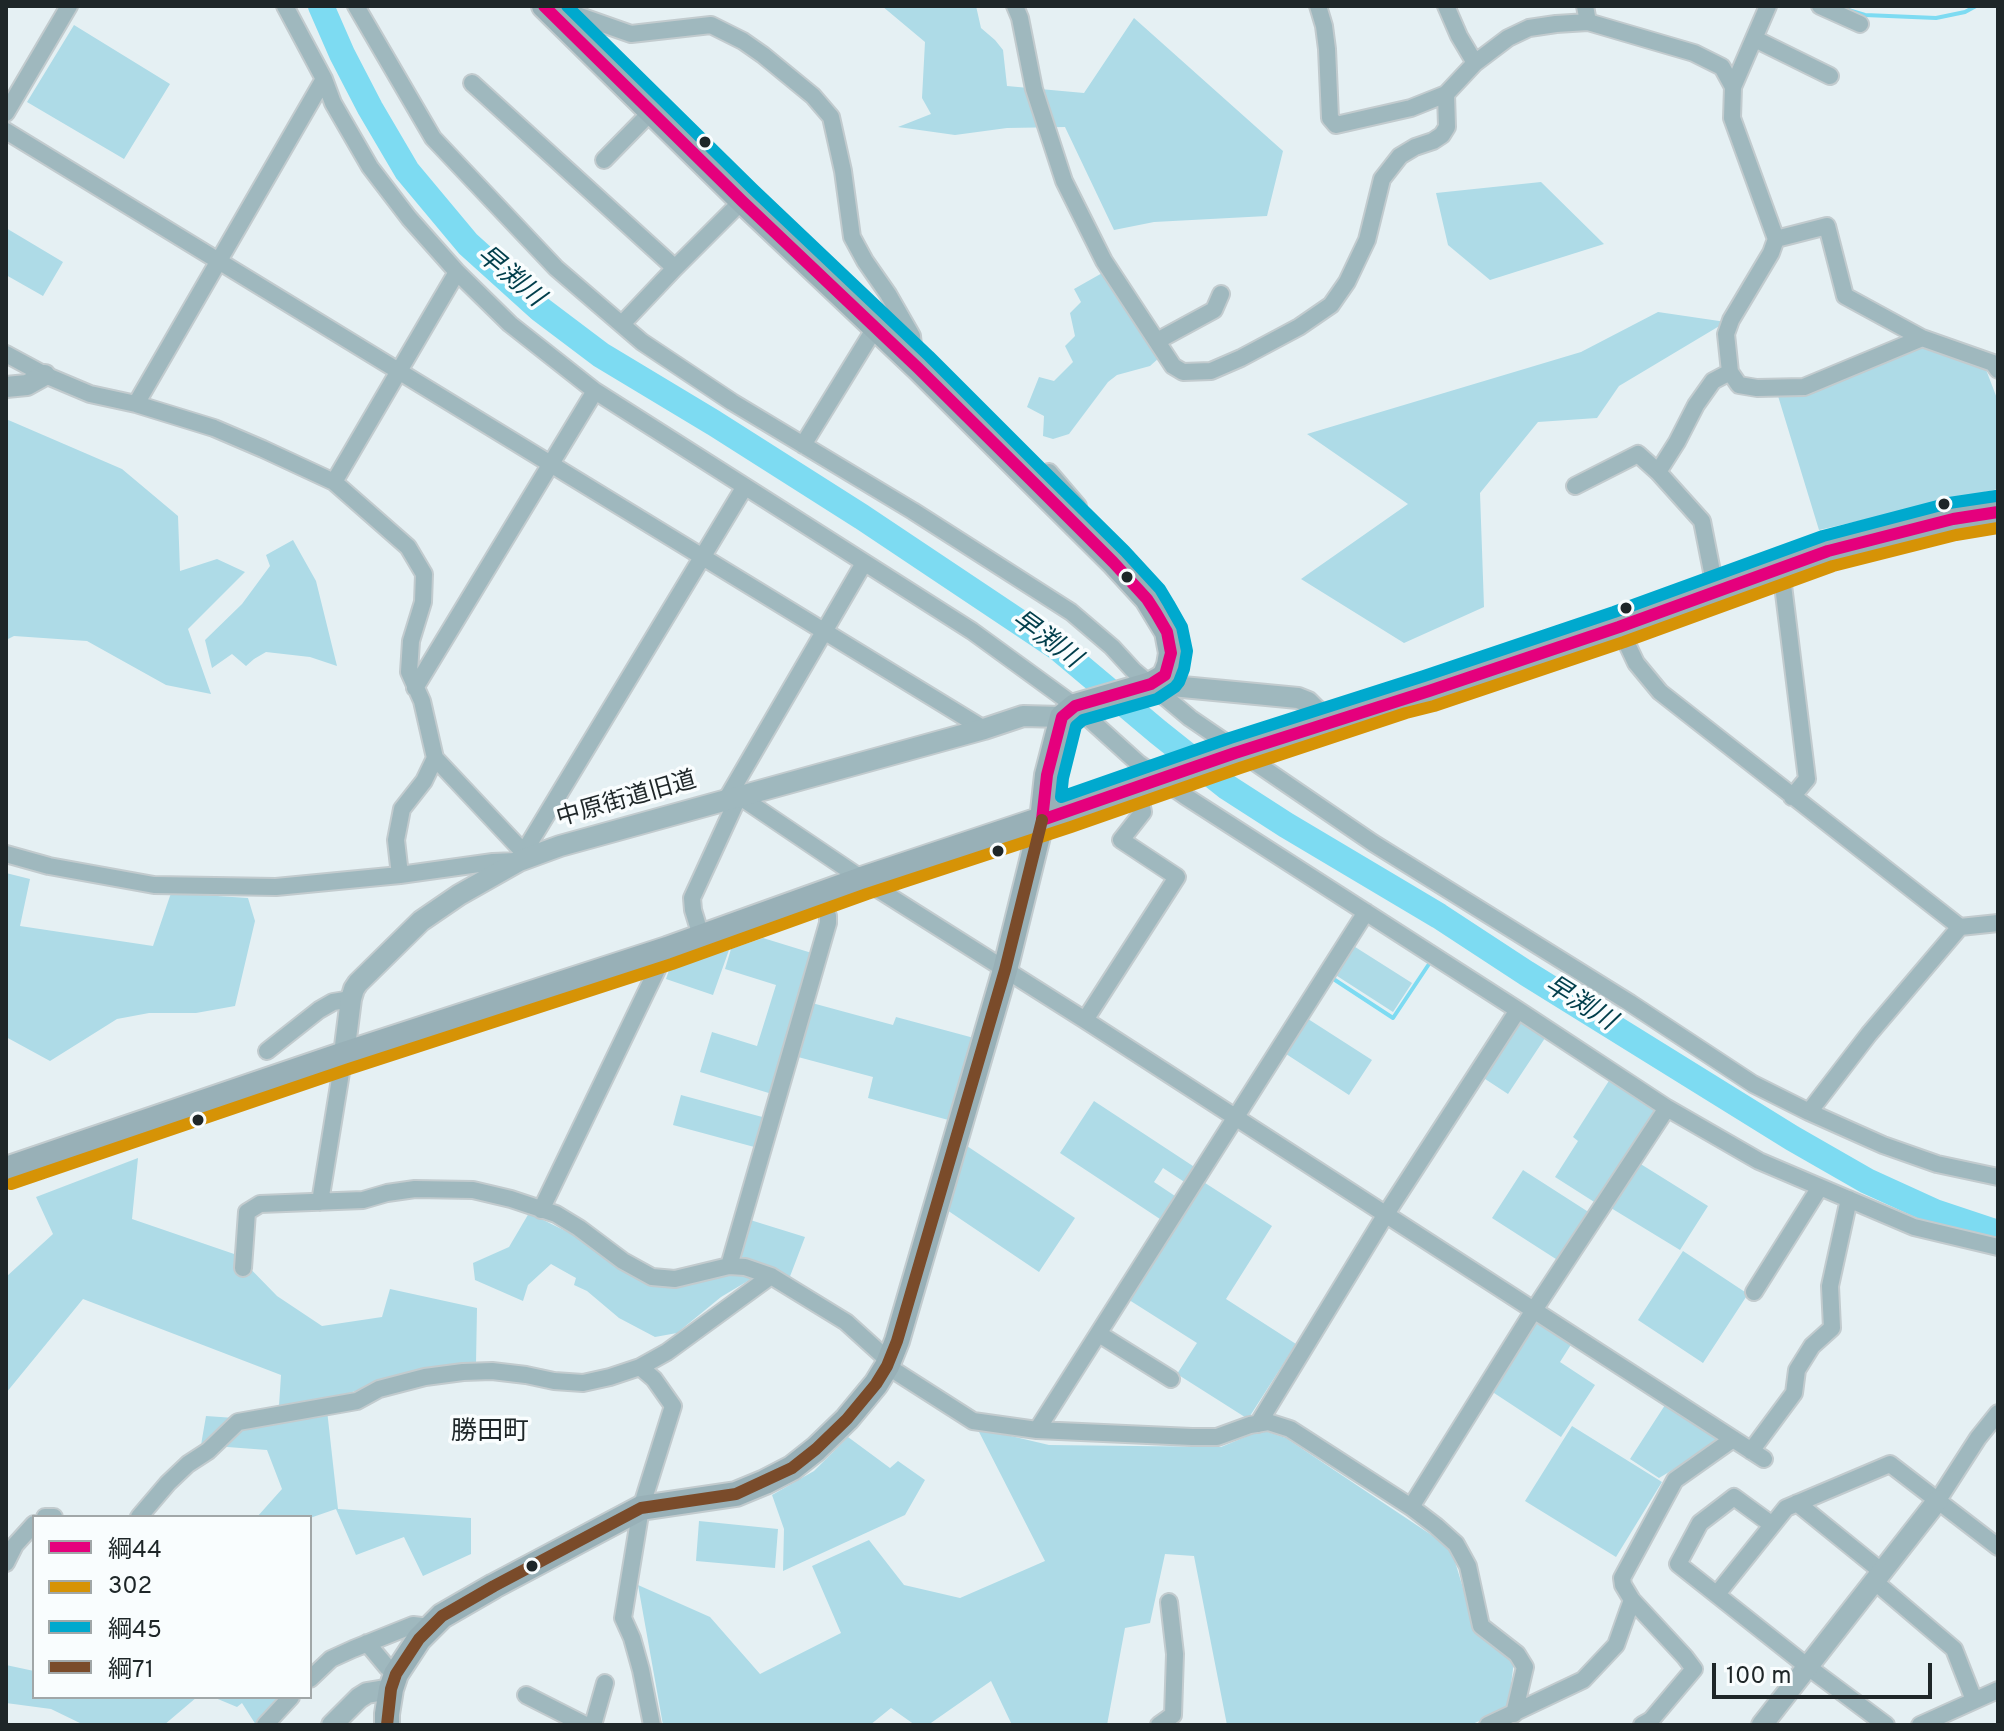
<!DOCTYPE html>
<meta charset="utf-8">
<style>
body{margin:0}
#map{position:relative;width:2004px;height:1731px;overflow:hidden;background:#e5f0f3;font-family:Overpass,"Noto Sans JP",sans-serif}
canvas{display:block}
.frame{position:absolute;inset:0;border:8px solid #1e2628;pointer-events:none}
.legend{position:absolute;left:32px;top:1515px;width:280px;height:184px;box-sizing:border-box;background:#f9fdfe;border:2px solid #a1a7a8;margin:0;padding:10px 14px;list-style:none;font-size:24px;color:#1e2628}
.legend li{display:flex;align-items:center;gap:16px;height:40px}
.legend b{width:40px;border:2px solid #a1a7a8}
.scale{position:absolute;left:1712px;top:1663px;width:220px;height:36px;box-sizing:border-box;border:4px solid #1e2628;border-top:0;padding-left:10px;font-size:24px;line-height:28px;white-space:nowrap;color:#1e2628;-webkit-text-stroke:6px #f9fdfe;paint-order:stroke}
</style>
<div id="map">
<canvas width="2004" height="1731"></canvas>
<div class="frame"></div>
<ul class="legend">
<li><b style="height:10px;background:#e5007d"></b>綱44</li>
<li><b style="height:10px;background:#d69306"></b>302</li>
<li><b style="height:10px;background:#00a9ce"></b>綱45</li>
<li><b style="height:10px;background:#7a4b2a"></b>綱71</li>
</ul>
<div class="scale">100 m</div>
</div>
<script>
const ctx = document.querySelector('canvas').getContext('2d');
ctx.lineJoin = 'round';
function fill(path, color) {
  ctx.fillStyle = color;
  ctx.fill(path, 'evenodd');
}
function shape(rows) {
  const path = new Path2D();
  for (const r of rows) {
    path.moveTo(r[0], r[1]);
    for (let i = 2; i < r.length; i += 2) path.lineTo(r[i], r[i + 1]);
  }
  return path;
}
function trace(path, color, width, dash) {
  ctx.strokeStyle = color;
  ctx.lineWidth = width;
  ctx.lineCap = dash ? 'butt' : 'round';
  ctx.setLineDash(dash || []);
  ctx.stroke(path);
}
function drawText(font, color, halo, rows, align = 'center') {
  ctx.font = font + ' Overpass,"Noto Sans JP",sans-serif';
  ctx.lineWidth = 7;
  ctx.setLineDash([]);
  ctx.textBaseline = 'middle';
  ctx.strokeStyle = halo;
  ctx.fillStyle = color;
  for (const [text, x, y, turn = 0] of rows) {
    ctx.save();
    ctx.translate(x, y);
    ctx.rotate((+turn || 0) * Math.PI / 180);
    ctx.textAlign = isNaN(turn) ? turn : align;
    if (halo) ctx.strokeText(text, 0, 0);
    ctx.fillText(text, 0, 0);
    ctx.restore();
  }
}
fill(shape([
 [882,6,976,6,981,28,995,40,1003,50,1007,86,1084,93,1134,18,1283,151,1267,216,1154,222,1114,230,1065,127,1007,128,955,135,898,127,931,114,922,98,925,42],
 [74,25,170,84,124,159,27,102],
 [1541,182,1604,244,1490,280,1448,245,1436,193],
 [6,228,63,262,43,296,6,275],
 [1104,272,1159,358,1150,366,1117,375,1108,382,1069,434,1053,439,1043,436,1044,416,1027,407,1039,377,1054,381,1073,362,1065,346,1075,336,1070,313,1081,302,1074,289],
 [1658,312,1726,322,1619,386,1597,418,1538,422,1480,493,1484,607,1404,643,1301,579,1408,504,1307,434,1581,352],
 [1925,342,1985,367,1998,401,1998,489,1819,530,1778,396,1824,386],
 [6,419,122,469,178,516,180,571,217,559,245,572,188,629,211,694,166,685,87,641,14,636,6,640],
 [293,540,316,581,337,666,310,657,266,652,254,659,246,666,232,654,212,668,205,640,242,604,270,566,266,555],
 [6,873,30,879,20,926,153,946,171,893,248,898,255,921,235,1006,196,1013,149,1013,117,1019,50,1061,6,1037],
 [763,938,815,954,772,1094,700,1072,712,1032,757,1046,776,985,725,969,731,949],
 [1352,945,1412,983,1393,1012,1334,974],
 [729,950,713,995,666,979,670,967],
 [812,1003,893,1025,896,1017,974,1038,952,1121,868,1098,873,1077,798,1057],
 [1518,1016,1547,1035,1508,1094,1479,1075],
 [1305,1017,1372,1060,1349,1095,1283,1052],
 [1612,1076,1662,1108,1599,1205,1555,1177,1578,1141,1573,1137],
 [681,1095,766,1118,758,1148,673,1125],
 [1094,1101,1196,1168,1186,1183,1163,1168,1154,1182,1178,1198,1163,1221,1060,1153],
 [964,1144,1075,1218,1039,1272,947,1210],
 [138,1158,132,1219,237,1255,277,1296,322,1326,382,1317,390,1289,477,1308,476,1364,402,1375,326,1401,338,1509,471,1518,471,1554,423,1576,404,1537,356,1555,336,1509,310,1518,257,1517,282,1489,267,1450,201,1445,206,1416,278,1421,281,1375,83,1299,6,1393,6,1277,53,1234,36,1197],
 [1639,1163,1708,1206,1680,1250,1611,1208],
 [1523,1170,1590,1213,1559,1261,1492,1218],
 [1202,1181,1272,1226,1226,1299,1296,1344,1248,1419,1177,1374,1197,1343,1126,1298],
 [529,1213,590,1243,658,1285,735,1272,756,1276,721,1297,677,1333,655,1337,619,1318,587,1291,574,1285,576,1278,551,1264,528,1285,523,1301,475,1280,473,1263,509,1247],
 [747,1219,805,1237,789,1279,737,1260],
 [1683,1251,1748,1294,1703,1363,1638,1320],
 [1538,1320,1572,1343,1560,1362,1595,1385,1561,1437,1491,1391],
 [1667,1402,1724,1439,1659,1478,1630,1459],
 [1572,1426,1662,1482,1616,1557,1525,1501],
 [977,1428,1049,1445,1221,1447,1262,1430,1286,1438,1451,1548,1474,1625,1514,1661,1508,1709,1470,1725,1227,1725,1194,1556,1165,1554,1150,1623,1125,1628,1107,1725,1012,1725,991,1681,928,1725,915,1725,891,1708,870,1725,663,1725,638,1585,710,1617,760,1674,841,1633,812,1566,869,1540,904,1585,960,1598,1045,1561],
 [848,1437,890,1468,898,1461,925,1480,905,1515,783,1571,784,1529,772,1495,814,1471],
 [699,1521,778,1529,775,1568,696,1561],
 [6,1665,34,1671,34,1697,197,1697,164,1725,84,1725,51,1709,6,1703],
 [213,1697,291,1697,262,1725,256,1725,242,1703,237,1707]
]), '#aedbe7');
trace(shape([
 [1845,9,1865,15,1936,18,1965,12,1976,6],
 [1335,980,1393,1018,1429,964]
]), '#7ddbf2', 4);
trace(shape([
 [321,6,342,54,370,108,407,171,468,244,540,309,601,355,714,423,862,517,1058,648,1158,732,1227,787,1286,825,1439,916,1526,973,1792,1138,1867,1181,1935,1212,1998,1233]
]), '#7ddbf2', 26);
const minor = shape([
 [285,6,324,79,333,103,370,167,409,218,457,272,510,324,595,391,972,631,1075,706,1138,763,1185,796,1518,1010,1667,1108],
 [356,6,433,138,556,268,642,342,732,402,913,511,1071,612,1112,647,1134,671,1190,718,1373,843,1630,1003,1753,1084,1809,1112,1883,1145,1937,1164,1998,1177],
 [1015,6,1020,18,1034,89,1064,181,1104,261,1173,366,1183,372,1211,371,1241,358,1299,327,1331,305,1347,282,1367,240,1382,179,1400,156,1415,147,1433,141,1442,135,1447,127,1446,94],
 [1318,6,1324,26,1327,49,1330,118,1336,125,1411,108,1446,94,1475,63,1508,38,1529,28,1556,24,1588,22,1694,53,1722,67,1733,87],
 [1446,6,1459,36,1475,63],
 [1585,6,1588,22],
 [1820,6,1860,24],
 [546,7,563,10,631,34,711,25,743,41,763,55,813,96,831,117,843,171,852,237,865,261,888,294,912,336,915,365],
 [1755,39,1830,76],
 [472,83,675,268],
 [6,113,69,6],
 [6,131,984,729],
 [604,160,651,112],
 [1776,239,1827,226,1845,296,1922,338,1993,363,1998,370],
 [622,324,675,268,742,201],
 [1157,341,1214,310,1221,294],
 [6,354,45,375,90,394,136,404,214,428,263,449,334,482,408,547,424,574,423,602,411,641,409,672,422,701,435,758,529,858],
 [1730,372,1726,334,1731,320,1771,253,1776,239,1732,118,1733,87,1768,6],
 [136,404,324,79],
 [803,445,875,328],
 [1049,472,1078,506,1074,523],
 [334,482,457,272],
 [1575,486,1638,454,1658,472],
 [1781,569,1807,779,1792,797],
 [1716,592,1702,521,1658,472,1677,442,1696,405,1713,381,1730,372,1739,385,1757,388,1804,387,1922,338],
 [1619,627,1636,663,1660,692,1960,927],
 [415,688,595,391],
 [726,800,864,563],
 [524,852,744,488],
 [6,854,49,866,154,885,276,887,400,875,493,862,516,861],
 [400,875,396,840,402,809,424,781,435,758],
 [701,936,693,910,692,898,739,796,862,879,1085,1020,1764,1459],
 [1085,1020,1177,877,1121,840,1143,812,1138,787],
 [267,1051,319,1010,333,1002,351,999],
 [1809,1112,1869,1034,1960,927,1998,923],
 [320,1202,344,1054],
 [541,1210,667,949],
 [729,1266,828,923,828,916,818,896],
 [243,1268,247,1212,260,1204,363,1200,387,1193,415,1189,473,1190,511,1199,556,1214,579,1228,623,1261,652,1277,675,1279,729,1266,745,1267,771,1276,846,1322,889,1361],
 [1754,1292,1820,1187],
 [1099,1334,1171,1379],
 [887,1366,973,1421,1037,1430,1192,1437,1217,1437,1250,1425,1268,1422,1290,1429,1411,1507,1436,1526,1456,1544,1468,1566,1481,1626,1517,1654,1525,1667,1514,1714],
 [640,1367,654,1379,673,1406,641,1508,623,1618,632,1638,641,1670,652,1725],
 [1258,1424,1386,1214,1518,1010],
 [1037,1430,1366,912],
 [1751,1451,1794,1393,1797,1370,1812,1346,1832,1328,1830,1286,1849,1199],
 [1938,1500,1978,1438,1998,1413],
 [1797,1503,1881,1571],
 [1411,1507,1534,1310,1667,1108,1759,1161,1914,1227,1998,1247],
 [45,1517,54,1517],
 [139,1517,168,1483,188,1464,208,1451,238,1422,357,1401,379,1389,425,1377,463,1372,492,1371,526,1375,554,1381,583,1383,610,1377,640,1367,667,1352,771,1276],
 [1771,1524,1734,1497,1700,1523,1678,1564,1808,1667,1886,1725],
 [6,1563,15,1545,34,1524],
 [1874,1581,1954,1649,1974,1700],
 [1717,1594,1786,1508,1890,1464,1998,1547],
 [367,1643,387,1667,396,1674],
 [310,1679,331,1659,353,1649,413,1625,430,1627],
 [526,1695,585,1725],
 [265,1725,291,1697],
 [593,1725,605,1683],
 [1159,1725,1173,1715,1175,1654,1169,1602],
 [1488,1725,1583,1680,1616,1645,1632,1600],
 [1642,1725,1651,1720,1694,1669,1685,1657,1632,1600,1623,1585,1622,1578,1675,1480,1733,1439],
 [1920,1725,1998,1690]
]);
const tertiary = shape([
 [6,387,27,385,45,375],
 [1151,684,1298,698,1308,702,1329,723],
 [344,1054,351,999,354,989,358,983,421,921,459,895,519,861,560,846,984,729,1023,716,1062,717],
 [332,1725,359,1698,367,1693,391,1689],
 [1762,1725,1938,1500]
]);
const primary = shape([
 [1203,764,1619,627,1828,551,1953,519,1998,512],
 [6,1169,344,1054,667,949,862,879,1150,783],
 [387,1725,387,1714,391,1689,396,1674,419,1639,442,1616,494,1586,641,1508,736,1494,765,1482,792,1468,816,1449,847,1419,876,1384,887,1366,897,1341,1005,970,1042,820,1047,775,1062,717,1075,706,1151,684,1160,679,1165,675,1169,665,1171,653,1167,632,1147,599,1113,562,918,368,742,201,544,6]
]);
trace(minor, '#c2cbce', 20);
trace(tertiary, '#c2cbce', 24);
trace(primary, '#c2cbce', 28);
trace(minor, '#9fb8be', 16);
trace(tertiary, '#9fb8be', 20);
trace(primary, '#98b0b7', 24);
const primaryBridge = shape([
 [1150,783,1203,764]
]);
trace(primaryBridge, '#c2cbce', 28, []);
trace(primaryBridge, '#98b0b7', 24);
trace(shape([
 [544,6,742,201,918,368,1033,482,1113,562,1147,599,1156,613,1167,632,1171,653,1165,675,1151,684,1075,706,1062,717,1047,775,1042,820],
 [1042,820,1235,753,1429,691,1619,627,1828,551,1953,519,1998,512]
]), '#e5007d', 12);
trace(shape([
 [11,1184,349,1069,672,964,867,894,1071,827,1240,768,1406,713,1434,706,1624,642,1833,566,1956,535,1998,528]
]), '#d69306', 12);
trace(shape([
 [567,6,753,189,929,356,1044,471,1125,551,1160,589,1169,604,1182,627,1187,651,1184,669,1179,682,1175,687,1157,699,1083,720,1076,726,1063,778,1061,797,1230,738,1424,676,1614,612,1823,536,1949,503,1996,496]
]), '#00a9ce', 12);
trace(shape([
 [387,1725,391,1689,396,1674,419,1639,442,1616,494,1586,641,1508,736,1494,792,1468,816,1449,847,1419,876,1384,887,1366,897,1341,1005,970,1042,820]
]), '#7a4b2a', 12);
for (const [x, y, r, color] of [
 [705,142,7,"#1e2628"],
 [1944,504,7,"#1e2628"],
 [1127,577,7,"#1e2628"],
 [1626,608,7,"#1e2628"],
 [998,851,7,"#1e2628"],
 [198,1120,7,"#1e2628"],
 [532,1566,7,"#1e2628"]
]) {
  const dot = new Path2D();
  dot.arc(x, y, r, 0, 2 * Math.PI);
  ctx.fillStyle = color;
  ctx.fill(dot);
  trace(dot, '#f9fdfe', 3);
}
drawText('24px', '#1e2628', '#f9fdfe', [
 ["中原街道旧道",627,801,-16]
]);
drawText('italic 26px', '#013e4b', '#f9fdfe', [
 ["早渕川",509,278,40],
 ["早渕川",1045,641,36],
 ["早渕川",1579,1005,32]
]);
drawText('26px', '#1e2628', '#f9fdfe', [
 ["勝田町",490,1434]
]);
</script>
